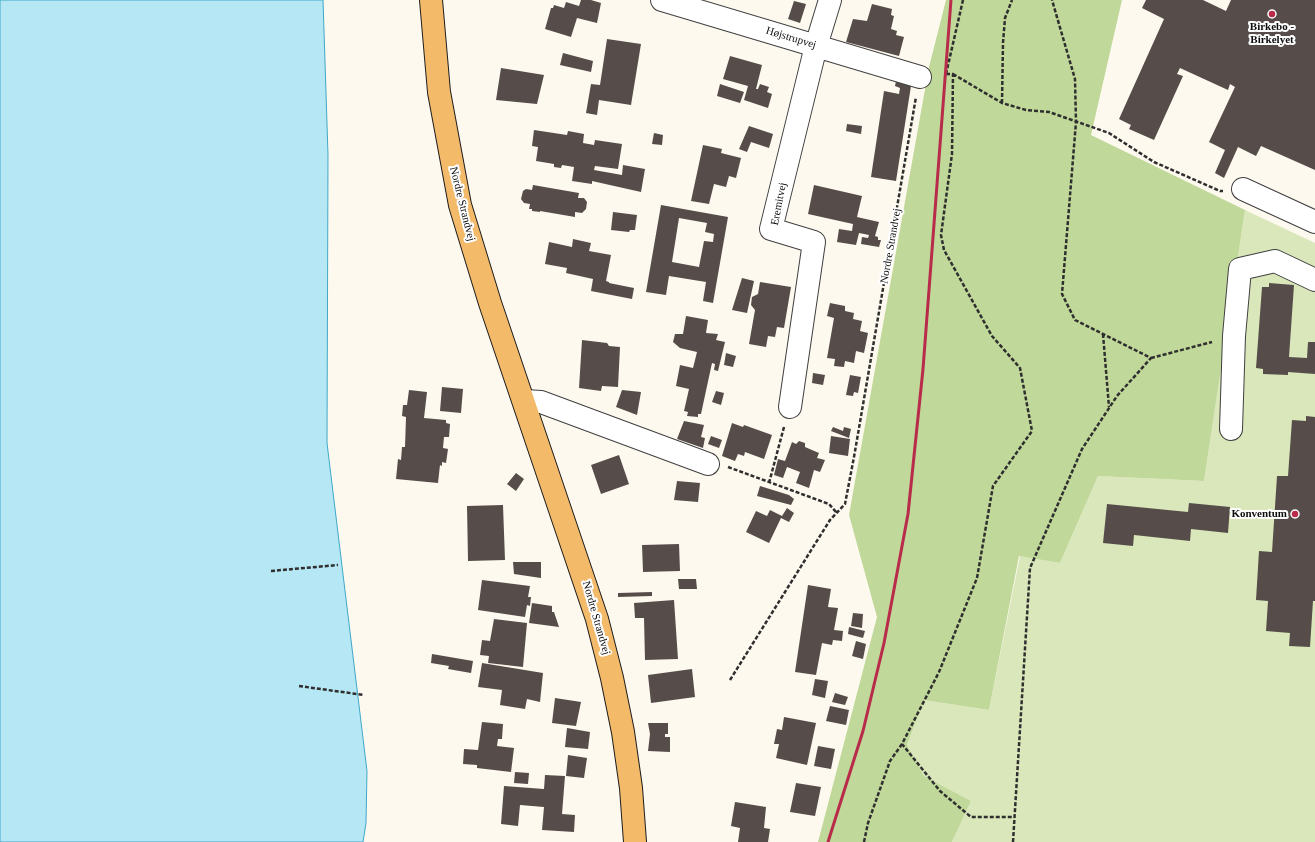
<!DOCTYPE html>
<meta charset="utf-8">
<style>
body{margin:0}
canvas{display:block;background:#fef9ef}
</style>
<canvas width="1315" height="842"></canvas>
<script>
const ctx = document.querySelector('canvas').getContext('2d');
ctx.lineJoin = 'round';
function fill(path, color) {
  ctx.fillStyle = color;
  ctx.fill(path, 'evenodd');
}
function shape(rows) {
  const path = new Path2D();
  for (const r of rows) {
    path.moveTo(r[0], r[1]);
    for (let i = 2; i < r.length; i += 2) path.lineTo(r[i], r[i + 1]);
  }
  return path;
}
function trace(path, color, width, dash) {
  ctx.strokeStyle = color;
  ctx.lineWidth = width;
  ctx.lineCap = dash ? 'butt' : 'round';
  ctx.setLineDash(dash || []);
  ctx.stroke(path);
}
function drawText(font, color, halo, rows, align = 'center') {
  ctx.font = font + ' "Times New Roman",serif';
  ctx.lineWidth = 4;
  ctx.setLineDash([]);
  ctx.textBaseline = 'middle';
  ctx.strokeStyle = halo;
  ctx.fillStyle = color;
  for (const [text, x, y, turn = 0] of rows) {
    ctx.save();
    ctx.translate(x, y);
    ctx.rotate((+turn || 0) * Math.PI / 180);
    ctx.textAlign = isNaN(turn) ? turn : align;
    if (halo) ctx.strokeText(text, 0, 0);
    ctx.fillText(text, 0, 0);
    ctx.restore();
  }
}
fill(shape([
 [1245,210,1315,243,1315,842,952,842,971,801,924,776,907,745,924,700,989,710,1020,556,1060,563,1098,476,1204,481]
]), '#d9e7ba');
fill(shape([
 [946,0,1122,0,1091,135,1245,210,1204,481,1098,476,1060,563,1019,556,989,710,924,700,907,745,924,776,971,801,952,842,818,842,877,617,849,515,929,67]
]), '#c0d899');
const water = shape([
 [0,0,323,0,328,155,327,443,367,771,366,823,363,842,0,842,0,0]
]);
fill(water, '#b5e7f4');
trace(water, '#3fa8c8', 1);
fill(shape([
 [581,0,591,0,601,3,597,23,577,18,571,37,545,29,551,8,553,8,554,5,564,8,566,2,579,6],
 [1146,0,1203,0,1226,11,1231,0,1315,0,1315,170,1261,146,1256,156,1238,147,1224,178,1215,173,1225,150,1209,142,1235,87,1230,84,1228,90,1180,68,1177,74,1183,76,1154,140,1129,129,1131,125,1119,119,1164,19,1142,8],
 [794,1,806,4,800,23,788,19],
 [872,4,892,9,891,15,894,16,891,29,897,31,896,35,904,37,899,56,846,42,853,19,867,21],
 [607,39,641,44,631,105,599,100,597,115,586,113,591,84,600,85],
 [563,53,593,61,591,72,560,65],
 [730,56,762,65,756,89,758,89,760,84,769,87,767,92,772,94,768,108,744,100,748,86,723,79],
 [501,68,544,75,537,104,496,100],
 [896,81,911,86,896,181,871,177,884,91,899,94,900,88,895,86],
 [720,84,744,92,740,103,717,96],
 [847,124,862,126,861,134,846,131],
 [749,126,773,134,769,148,751,142,747,152,739,149],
 [534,130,567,135,568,131,584,134,583,143,594,145,595,140,622,144,618,169,595,166,594,170,622,175,623,165,645,169,641,192,592,181,592,184,572,181,574,167,562,165,561,168,554,167,554,164,536,161,538,147,532,146],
 [654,133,663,135,662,145,652,144],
 [703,145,722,149,721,153,741,158,736,178,729,176,726,187,714,184,709,204,691,201],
 [533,185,579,193,578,198,584,198,587,202,586,209,582,213,575,212,575,217,540,211,540,212,532,211,532,209,529,209,530,204,524,203,521,199,523,191,526,189,532,190],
 [814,185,862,196,857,217,879,222,875,236,878,237,878,240,881,240,879,247,861,244,862,237,868,238,869,235,859,233,856,245,837,242,839,229,852,231,853,224,808,214],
 [661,205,728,217,713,303,703,301,706,282,669,276,666,295,646,292],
 [679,218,707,223,705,232,714,234,713,242,704,241,699,267,672,262],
 [613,212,637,215,635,230,630,230,629,232,611,230],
 [573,239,591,243,589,251,611,255,606,281,609,282,609,283,634,288,632,299,591,291,593,279,566,273,567,268,545,264,549,242,572,247],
 [742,278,754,281,747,313,732,310],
 [760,282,791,287,784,328,777,327,775,337,768,336,766,347,749,344,755,310,751,305,752,297,758,294],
 [1269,283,1294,285,1289,357,1307,358,1308,342,1315,342,1315,374,1288,372,1288,375,1263,374,1263,369,1256,368,1262,287,1269,287],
 [830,303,845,306,845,311,854,313,853,319,862,321,860,331,868,333,864,353,856,351,854,363,845,361,844,367,834,366,835,359,827,358,834,318,827,316],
 [686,316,708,320,706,333,718,334,716,340,725,342,718,371,714,370,715,364,712,363,701,414,698,414,698,417,687,416,688,412,684,411,689,389,676,386,680,365,693,368,697,352,680,348,673,342,675,334,683,334],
 [582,340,607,343,609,346,620,347,618,387,602,386,601,391,579,388],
 [726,353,736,356,733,367,724,365],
 [813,373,825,375,823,385,812,383],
 [850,375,861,377,858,393,854,392,853,396,846,395],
 [442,387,463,389,461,413,440,411],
 [409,390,427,392,424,418,446,420,446,423,450,424,449,437,444,437,443,448,448,449,446,463,442,462,442,466,440,465,438,483,396,479,398,459,401,460,402,447,405,447,406,417,402,416,403,405,407,405],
 [622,390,641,392,637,415,616,407],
 [716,391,724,393,721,405,712,402],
 [1306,416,1315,417,1315,601,1313,601,1310,647,1289,646,1290,633,1266,631,1268,601,1256,600,1259,551,1272,552,1277,476,1288,476,1292,420,1306,421],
 [684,421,704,425,701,437,705,438,703,448,677,439],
 [732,423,743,427,744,425,772,435,764,459,745,452,744,456,738,454,735,461,722,456],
 [833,427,843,431,844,427,851,429,849,438,831,431],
 [711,436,722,440,719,448,708,444],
 [831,436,850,439,848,456,829,453],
 [799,441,805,443,805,447,819,453,817,458,825,460,820,472,814,470,809,488,796,483,800,472,787,467,783,478,774,475,778,459,785,461,792,442,796,444],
 [619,455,629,484,601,494,591,465],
 [516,473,524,479,516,491,507,484],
 [677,481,700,483,698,502,674,500],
 [760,486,789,495,794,499,791,505,757,496],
 [1189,503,1230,507,1228,533,1191,529,1190,541,1134,535,1133,546,1103,543,1107,504,1188,512],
 [503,505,505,560,468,561,467,506],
 [787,508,794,513,789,522,781,518,769,543,746,532,756,511,767,516,770,510,782,516],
 [679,544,680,571,643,572,642,545],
 [513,562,541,562,541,578,514,574],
 [678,579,696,579,697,589,679,589],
 [482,580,530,586,528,597,531,597,530,606,527,605,525,617,478,610],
 [808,585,831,589,828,607,838,608,834,630,843,631,842,641,833,640,832,645,822,643,816,675,795,672],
 [652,592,652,596,618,597,618,593],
 [674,600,678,659,645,660,644,618,635,618,634,603],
 [532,603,552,606,552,612,554,612,559,627,529,623],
 [853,613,863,614,862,628,851,626],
 [494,619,527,623,523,667,488,663,489,656,480,655,482,640,490,641],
 [849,627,865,631,863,638,848,634],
 [856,641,866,644,863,659,852,656],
 [432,654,473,661,471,673,448,669,449,666,431,663],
 [482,663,543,673,540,702,527,699,525,709,500,705,502,690,478,687],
 [692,669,695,697,651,703,648,675],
 [815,679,828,681,825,698,812,695],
 [835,693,848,697,845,705,832,702],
 [555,698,581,702,576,726,552,723],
 [830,706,849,710,846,725,826,721],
 [784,717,816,723,807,765,776,758,779,744,774,744,777,729,782,730],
 [482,722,503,724,502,739,498,739,497,746,514,748,511,772,477,768,477,765,463,764,464,749,478,750],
 [648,723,668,723,668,734,665,734,665,737,670,737,670,752,648,751,650,734],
 [567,728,590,732,588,749,565,747],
 [818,746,835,749,831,769,814,766],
 [568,755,587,758,584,778,566,776],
 [515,772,529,773,528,784,514,783],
 [545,775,565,776,562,814,575,815,574,832,542,830,544,807,520,805,518,826,501,824,504,786,544,789],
 [796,783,821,787,815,816,790,812],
 [735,802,766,807,764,828,770,829,768,842,738,842,740,828,731,826]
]), '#564d4a');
const minor = shape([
 [662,0,920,77],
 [1243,189,1315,222],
 [525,401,541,402,708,464],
 [790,407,814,242,771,229,816,46,830,0],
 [1231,429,1234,336,1240,269,1275,261,1315,280]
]);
const major = shape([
 [431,0,439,92,460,205,490,303,597,619,612,678,623,732,631,788,635,842]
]);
trace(minor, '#404040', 24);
trace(major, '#1e1e1e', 24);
trace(shape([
 [946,74,953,74,952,154,941,235,944,250,992,336,1020,368,1032,431,993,486,977,578,939,672,902,744,940,791,971,817,1015,817],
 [946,74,963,0],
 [953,74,1002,103,1026,110,1049,112,1109,133,1154,162,1220,191,1223,191],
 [1002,103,1003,43,1005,18,1012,0],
 [1103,334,1109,407],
 [1151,358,1212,342],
 [728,467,829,504,837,513],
 [769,483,784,427],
 [271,571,338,565],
 [730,680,830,520,845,504,854,457,916,97],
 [299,686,364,695],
 [864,842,868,823,890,761,902,744],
 [1013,842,1030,568,1082,449,1117,396,1151,358,1075,320,1062,294,1076,122,1075,79,1052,0]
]), '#2f2f2f', 2.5, [4, 2]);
trace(minor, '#fff', 22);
trace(major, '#f3ba6a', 22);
trace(shape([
 [828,842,863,731,884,643,908,514,923,369,951,0]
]), '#b82b4a', 3);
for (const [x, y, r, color] of [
 [1272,14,4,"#b82b4a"],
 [1295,514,4,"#b82b4a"]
]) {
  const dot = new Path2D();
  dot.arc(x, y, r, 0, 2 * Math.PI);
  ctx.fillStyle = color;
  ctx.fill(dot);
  trace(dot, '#fff', 1.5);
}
drawText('bold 11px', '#0d0d0d', '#fff', [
 ["Birkebo -",1272,27],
 ["Birkelyet",1272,40],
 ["Konventum",1287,514,"right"]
]);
drawText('11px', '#0d0d0d', '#fff', [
 ["Højstrupvej",791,38,17],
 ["Nordre Strandvej",462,204,76],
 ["Eremitvej",779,204,-79],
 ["Nordre Strandvej",891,246,-80],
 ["Nordre Strandvej",596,618,74]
]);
</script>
